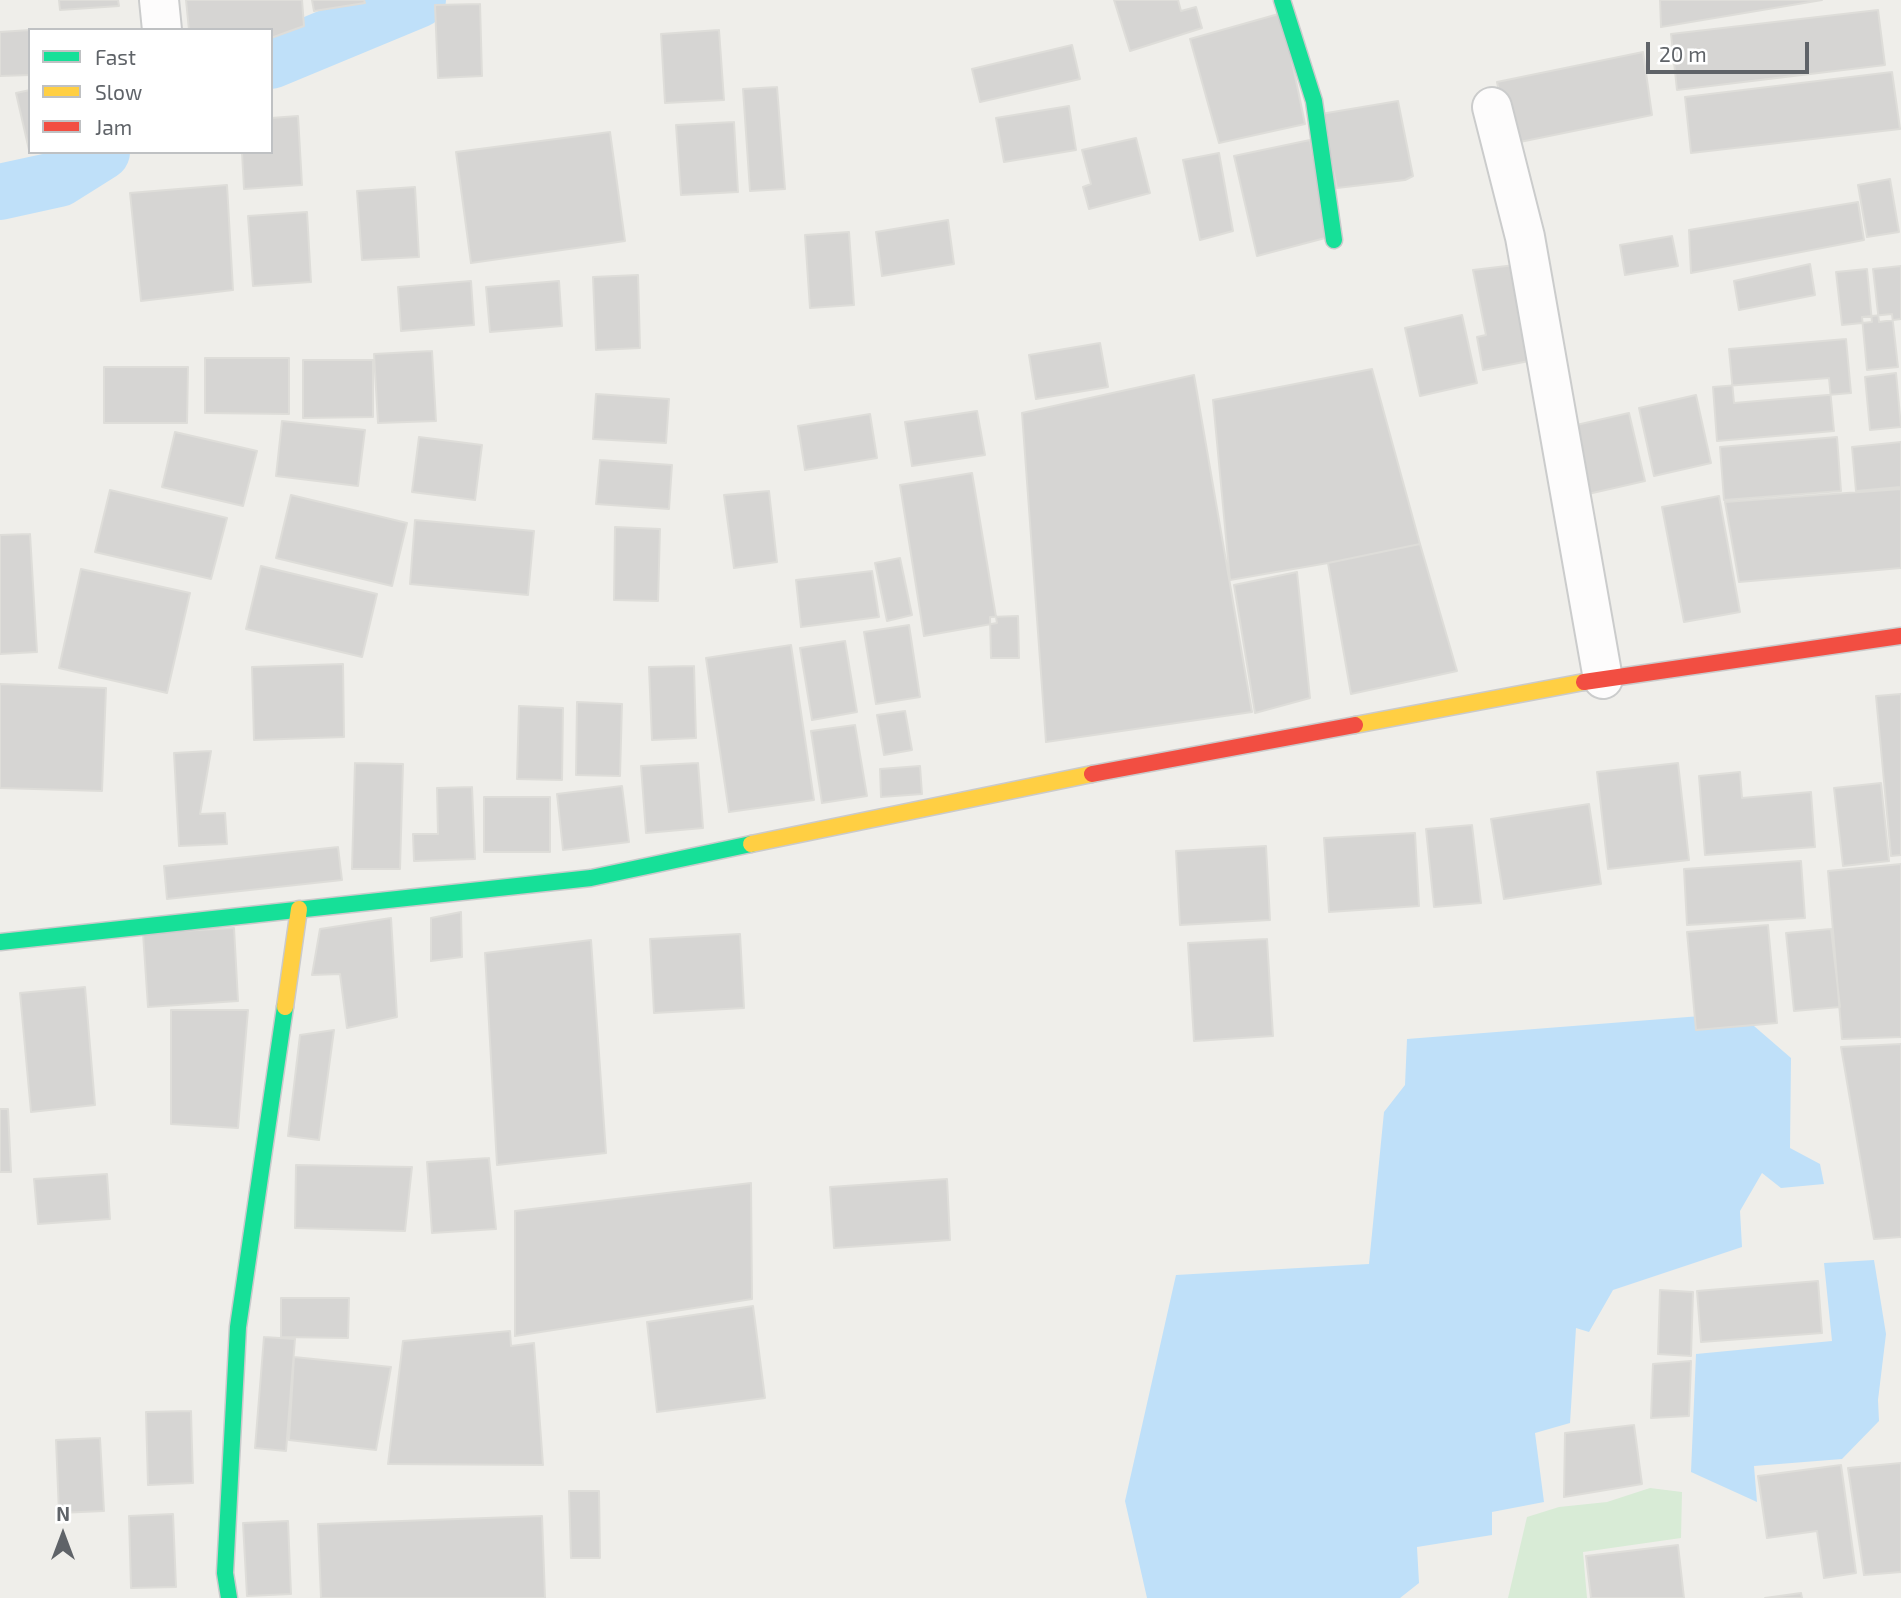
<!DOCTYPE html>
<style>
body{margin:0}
#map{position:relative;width:1901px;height:1598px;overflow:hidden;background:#efeeea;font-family:"Exo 2",sans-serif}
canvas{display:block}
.legend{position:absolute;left:28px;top:28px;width:245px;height:126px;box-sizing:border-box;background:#fff;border:2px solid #bfc1c3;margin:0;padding:9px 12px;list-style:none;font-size:21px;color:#5f6368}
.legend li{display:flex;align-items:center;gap:14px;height:35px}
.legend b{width:35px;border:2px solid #bfc1c3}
.north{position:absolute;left:28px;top:1500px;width:70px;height:70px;-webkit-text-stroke:5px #fff;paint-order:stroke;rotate:0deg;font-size:19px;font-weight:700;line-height:28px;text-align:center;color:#5f6368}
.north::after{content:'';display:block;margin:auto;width:24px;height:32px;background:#5f6368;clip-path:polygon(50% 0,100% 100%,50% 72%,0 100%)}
.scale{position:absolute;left:1646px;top:42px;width:163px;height:32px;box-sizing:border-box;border:4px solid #5f6368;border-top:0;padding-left:9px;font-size:21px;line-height:24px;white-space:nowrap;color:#5f6368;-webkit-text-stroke:5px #fff;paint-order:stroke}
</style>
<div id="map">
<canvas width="1901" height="1598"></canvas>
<ul class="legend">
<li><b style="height:9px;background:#16e098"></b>Fast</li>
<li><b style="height:9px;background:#ffcf43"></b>Slow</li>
<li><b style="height:9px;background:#f24e42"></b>Jam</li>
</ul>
<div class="north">N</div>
<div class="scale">20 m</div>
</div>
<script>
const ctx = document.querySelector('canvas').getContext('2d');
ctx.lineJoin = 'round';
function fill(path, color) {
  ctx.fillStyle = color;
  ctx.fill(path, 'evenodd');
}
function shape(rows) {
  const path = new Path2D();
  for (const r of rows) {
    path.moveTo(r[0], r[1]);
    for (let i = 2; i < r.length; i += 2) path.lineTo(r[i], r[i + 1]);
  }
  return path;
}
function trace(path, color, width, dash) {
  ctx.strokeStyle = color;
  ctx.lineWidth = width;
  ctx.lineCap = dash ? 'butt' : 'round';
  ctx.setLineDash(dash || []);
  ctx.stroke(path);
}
fill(shape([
 [1650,1488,1682,1492,1681,1538,1583,1552,1587,1598,1508,1598,1527,1517,1559,1507,1607,1502]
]), '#d8ebd6');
fill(shape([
 [1739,1013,1791,1058,1790,1148,1820,1164,1824,1184,1781,1188,1762,1173,1740,1211,1742,1247,1613,1290,1589,1332,1576,1328,1570,1423,1535,1433,1544,1502,1492,1512,1492,1535,1417,1547,1419,1583,1400,1598,1147,1598,1125,1501,1176,1275,1369,1264,1384,1112,1405,1085,1407,1039],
 [1874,1260,1886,1334,1878,1400,1879,1421,1842,1459,1754,1466,1757,1502,1691,1472,1696,1354,1832,1341,1824,1263]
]), '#bfe0f9');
trace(shape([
 [271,61,418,0],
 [0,192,59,179,102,152]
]), '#bfe0f9', 56);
const building = shape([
 [59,0,118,0,119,6,60,10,59,0],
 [186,0,302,0,304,26,271,38,271,30,189,30,186,0],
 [312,0,364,0,365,3,314,11,312,0],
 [1114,0,1178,0,1181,11,1196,7,1202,28,1130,51,1114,0],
 [1660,0,1822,0,1661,27,1660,0],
 [480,4,482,76,438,78,435,5,480,4],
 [1878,10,1885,65,1677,90,1671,34,1878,10],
 [1282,13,1305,124,1219,143,1190,39,1282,13],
 [30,30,30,75,0,76,0,32,30,30],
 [719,30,724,100,665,103,661,34,719,30],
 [1072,45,1080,79,980,102,972,69,1072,45],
 [1643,52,1652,115,1510,144,1497,82,1643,52],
 [1892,72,1900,129,1691,153,1685,97,1892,72],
 [777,87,785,189,750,191,743,89,777,87],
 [30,90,30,150,29,150,16,93,30,90],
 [1398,101,1413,176,1405,180,1337,188,1321,114,1398,101],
 [1069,106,1076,150,1004,162,996,118,1069,106],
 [298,116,302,185,244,189,242,152,271,152,271,118,298,116],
 [734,122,738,192,681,195,676,125,734,122],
 [610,132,625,241,471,263,456,152,610,132],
 [1136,138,1150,193,1089,209,1083,187,1091,184,1082,150,1136,138],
 [1310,140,1329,237,1257,256,1234,156,1310,140],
 [1219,153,1233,231,1200,240,1183,160,1219,153],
 [1890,179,1899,232,1867,237,1858,185,1890,179],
 [227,185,233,290,141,301,130,193,227,185],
 [415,187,419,257,362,260,357,191,415,187],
 [1858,202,1864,240,1691,273,1689,230,1858,202],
 [307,212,311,282,253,286,248,216,307,212],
 [948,220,954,264,882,276,876,232,948,220],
 [849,232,854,305,810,308,805,235,849,232],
 [1672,236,1678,266,1625,275,1620,245,1672,236],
 [1810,264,1815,295,1739,310,1734,281,1810,264],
 [1515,265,1534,360,1483,370,1477,337,1486,335,1473,270,1515,265],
 [1901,266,1901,319,1879,322,1873,269,1901,266],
 [1867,269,1872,322,1842,325,1836,272,1867,269],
 [638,275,640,348,596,350,593,277,638,275],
 [471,281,474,325,401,331,398,287,471,281],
 [559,281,562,326,490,332,486,287,559,281],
 [1892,314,1898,367,1867,370,1862,317,1892,314],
 [1462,315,1477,383,1420,396,1405,328,1462,315],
 [1846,339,1851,393,1734,403,1729,349,1846,339],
 [1100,343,1108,387,1036,399,1029,355,1100,343],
 [432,351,436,421,378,423,374,354,432,351],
 [205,358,289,358,289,414,205,413,205,358],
 [303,360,373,360,373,417,303,418,303,360],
 [104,367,188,367,187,423,104,423,104,367],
 [1372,369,1420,544,1328,563,1230,580,1213,400,1372,369],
 [1896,373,1901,427,1870,430,1865,377,1896,373],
 [1194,375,1252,712,1046,742,1022,413,1194,375],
 [1829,378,1834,431,1717,441,1713,387,1829,378],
 [596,394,669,399,666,443,593,439,596,394],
 [1696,395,1711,463,1654,476,1639,408,1696,395],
 [977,411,985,455,912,466,905,422,977,411],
 [1629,413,1645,481,1588,494,1572,426,1629,413],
 [870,414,877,458,805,470,798,426,870,414],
 [282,421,365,430,358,486,276,476,282,421],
 [175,432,257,451,243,506,162,487,175,432],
 [419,437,482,445,475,500,412,492,419,437],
 [1837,437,1841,491,1724,500,1720,447,1837,437],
 [1901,442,1901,487,1856,491,1852,447,1901,442],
 [600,460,672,465,669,509,596,504,600,460],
 [972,473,997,623,924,636,900,485,972,473],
 [1901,489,1901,568,1739,582,1725,502,1901,489],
 [110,490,227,518,211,579,95,552,110,490],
 [769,491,777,562,734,568,724,495,769,491],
 [291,495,407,523,392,586,276,558,291,495],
 [1719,496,1740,612,1684,622,1662,507,1719,496],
 [415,520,534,531,528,595,410,584,415,520],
 [615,527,660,529,658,601,614,600,615,527],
 [30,534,37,652,0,654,0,535,30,534],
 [1420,544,1457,671,1351,694,1328,563,1420,544],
 [900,558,912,615,887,621,875,563,900,558],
 [261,566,377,594,362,657,246,629,261,566],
 [81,569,190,593,167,693,59,668,81,569],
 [872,571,879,617,801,627,796,580,872,571],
 [1297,572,1310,698,1255,713,1234,585,1297,572],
 [1018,616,1019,658,991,658,990,617,1018,616],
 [909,625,920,697,876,704,864,632,909,625],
 [845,641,857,712,812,720,800,648,845,641],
 [791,645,814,800,729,812,706,658,791,645],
 [343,664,344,737,254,740,252,667,343,664],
 [694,666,696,738,652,740,649,667,694,666],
 [0,684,106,688,102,791,0,788,0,684],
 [1901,694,1901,855,1891,856,1876,696,1901,694],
 [577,702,622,704,620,776,576,775,577,702],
 [519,706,563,708,562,780,517,779,519,706],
 [905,711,912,750,884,755,877,715,905,711],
 [855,725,867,796,822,803,811,731,855,725],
 [211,751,200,814,225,813,227,844,179,846,174,753,211,751],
 [355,763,403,764,400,869,352,869,355,763],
 [698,763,703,828,646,833,641,766,698,763],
 [1678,763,1689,860,1608,869,1597,772,1678,763],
 [920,766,922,794,881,797,880,769,920,766],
 [1740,772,1742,798,1811,792,1815,847,1705,855,1699,776,1740,772],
 [1881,783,1889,861,1843,866,1834,788,1881,783],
 [622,786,629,842,563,850,557,794,622,786],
 [472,787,475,859,414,861,413,834,438,834,437,788,472,787],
 [484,797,550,797,550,852,484,852,484,797],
 [1589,804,1601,884,1504,899,1491,819,1589,804],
 [1472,825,1481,903,1434,907,1426,829,1472,825],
 [1415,833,1419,906,1329,912,1324,838,1415,833],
 [1266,846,1270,920,1180,925,1176,851,1266,846],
 [338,847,342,880,167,899,164,866,338,847],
 [1801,861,1805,918,1687,925,1684,869,1801,861],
 [1901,864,1901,1037,1842,1039,1828,871,1901,864],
 [461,912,462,957,431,961,431,918,461,912],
 [391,918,397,1017,347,1028,340,974,312,975,320,929,391,918],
 [1768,925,1777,1023,1696,1030,1687,932,1768,925],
 [234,928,238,1001,148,1007,143,933,234,928],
 [1831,929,1840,1007,1794,1011,1786,933,1831,929],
 [740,934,744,1008,654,1013,650,939,740,934],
 [1267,939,1273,1036,1194,1041,1188,943,1267,939],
 [591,940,606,1153,497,1165,485,953,591,940],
 [85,987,95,1105,31,1112,20,993,85,987],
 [171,1010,248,1010,238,1128,171,1124,171,1010],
 [334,1030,319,1140,288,1136,300,1035,334,1030],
 [1901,1044,1901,1237,1874,1239,1841,1047,1901,1044],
 [0,1109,8,1109,11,1172,0,1172,0,1109],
 [489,1158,496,1229,432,1233,427,1162,489,1158],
 [296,1165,412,1167,405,1231,295,1228,296,1165],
 [107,1174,110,1219,38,1224,34,1179,107,1174],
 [947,1179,950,1240,834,1248,830,1187,947,1179],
 [751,1183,752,1299,515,1336,515,1211,751,1183],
 [1818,1281,1822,1333,1701,1342,1697,1291,1818,1281],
 [1660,1290,1693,1292,1691,1356,1658,1354,1660,1290],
 [281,1298,349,1298,348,1338,281,1337,281,1298],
 [753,1306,765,1398,657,1412,647,1322,753,1306],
 [510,1331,511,1346,534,1343,543,1465,388,1464,403,1341,510,1331],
 [264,1337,295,1339,286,1451,255,1448,264,1337],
 [294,1357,391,1367,376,1450,289,1440,294,1357],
 [1691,1361,1689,1416,1651,1418,1653,1364,1691,1361],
 [191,1411,193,1483,148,1485,146,1412,191,1411],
 [1634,1425,1642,1484,1564,1497,1565,1433,1634,1425],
 [100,1438,104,1511,59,1513,56,1440,100,1438],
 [1901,1463,1901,1572,1864,1575,1848,1468,1901,1463],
 [1841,1465,1856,1573,1824,1578,1817,1531,1767,1538,1758,1476,1841,1465],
 [569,1491,599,1491,600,1558,571,1558,569,1491],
 [173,1514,176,1587,131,1588,129,1516,173,1514],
 [542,1516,545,1598,321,1598,318,1524,542,1516],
 [288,1521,291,1594,247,1596,243,1523,288,1521],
 [1678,1545,1684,1598,1591,1598,1586,1556,1678,1545],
 [1801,1593,1802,1598,1765,1598,1801,1593]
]);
fill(building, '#d6d5d3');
trace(building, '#deddd9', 2);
const street = shape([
 [159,0,162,30],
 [1492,107,1525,237,1603,679]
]);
const fast = shape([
 [1282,0,1314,101,1334,240],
 [0,942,591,878,751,844],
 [229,1598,225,1573,238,1327,285,1007]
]);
const slow = shape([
 [1355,725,1584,682],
 [751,844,1092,774],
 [285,1007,299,909]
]);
const jam = shape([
 [1584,682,1901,636],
 [1092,774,1355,725]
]);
trace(street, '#cbcccc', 42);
trace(fast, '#cacacb', 19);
trace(slow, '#cacacb', 19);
trace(jam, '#cacacb', 19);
trace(street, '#fdfcfc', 38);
trace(fast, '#16e098', 16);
trace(slow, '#ffcf43', 16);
trace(jam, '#f24e42', 16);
</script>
